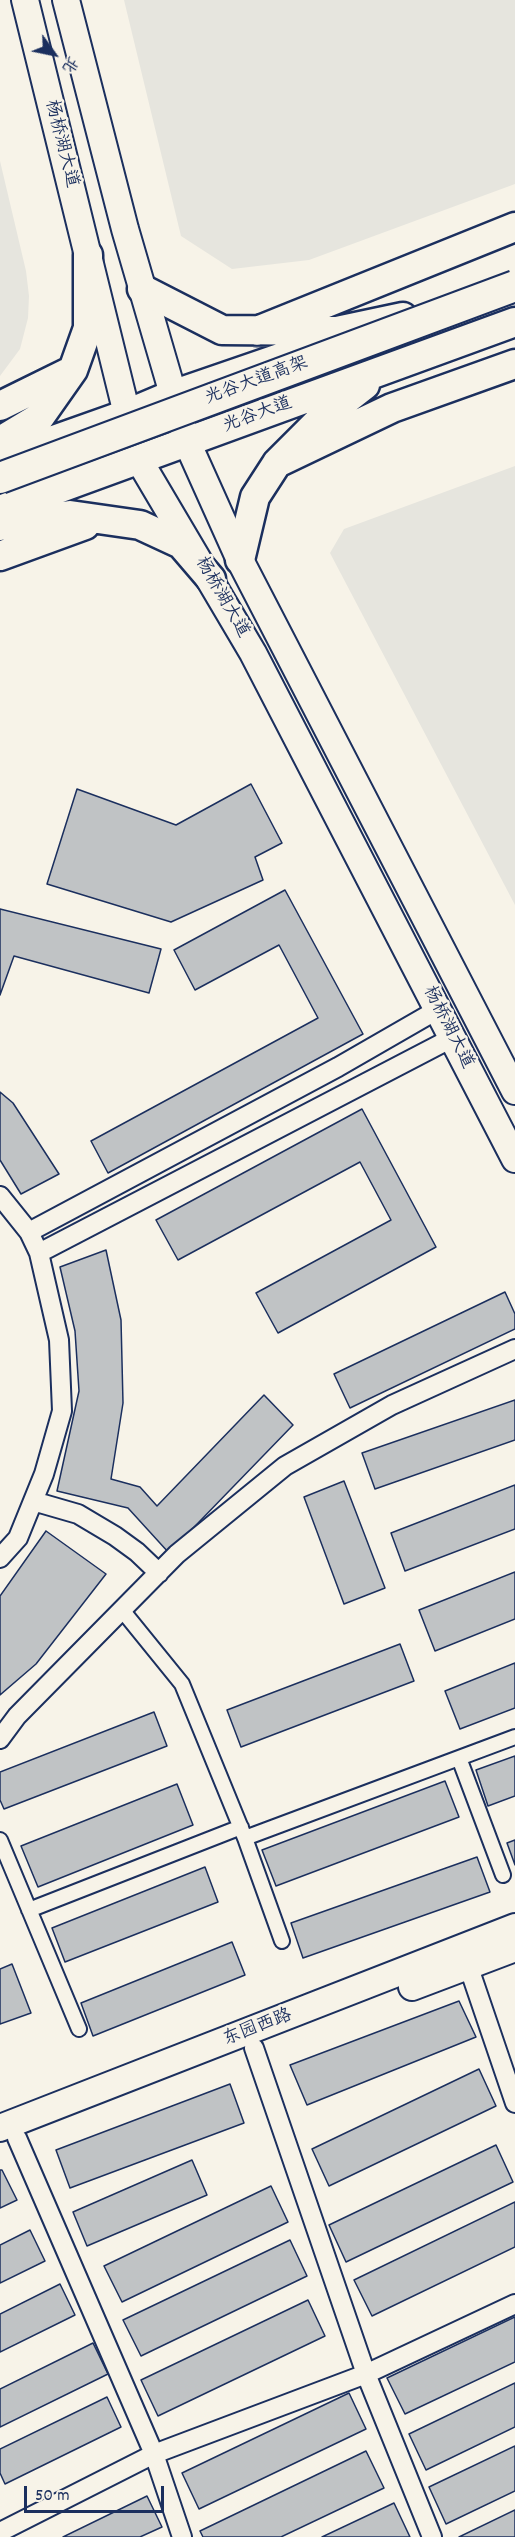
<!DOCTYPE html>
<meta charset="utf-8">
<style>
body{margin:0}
#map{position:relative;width:515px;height:2537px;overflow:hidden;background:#f7f3e8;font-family:Dekko,"LXGW WenKai TC",sans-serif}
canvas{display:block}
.north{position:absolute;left:24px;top:24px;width:60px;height:60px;-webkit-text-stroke:4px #f7f3e8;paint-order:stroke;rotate:123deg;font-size:16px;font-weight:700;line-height:24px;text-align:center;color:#1b2f5e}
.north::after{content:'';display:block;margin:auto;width:21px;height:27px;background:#1b2f5e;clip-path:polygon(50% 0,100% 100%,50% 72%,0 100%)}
.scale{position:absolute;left:24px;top:2486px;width:140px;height:27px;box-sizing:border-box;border:3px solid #1b2f5e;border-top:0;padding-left:8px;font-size:18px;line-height:21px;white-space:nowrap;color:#1b2f5e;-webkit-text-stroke:4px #f7f3e8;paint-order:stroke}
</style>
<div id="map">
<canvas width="515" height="2537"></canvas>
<div class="north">北</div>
<div class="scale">50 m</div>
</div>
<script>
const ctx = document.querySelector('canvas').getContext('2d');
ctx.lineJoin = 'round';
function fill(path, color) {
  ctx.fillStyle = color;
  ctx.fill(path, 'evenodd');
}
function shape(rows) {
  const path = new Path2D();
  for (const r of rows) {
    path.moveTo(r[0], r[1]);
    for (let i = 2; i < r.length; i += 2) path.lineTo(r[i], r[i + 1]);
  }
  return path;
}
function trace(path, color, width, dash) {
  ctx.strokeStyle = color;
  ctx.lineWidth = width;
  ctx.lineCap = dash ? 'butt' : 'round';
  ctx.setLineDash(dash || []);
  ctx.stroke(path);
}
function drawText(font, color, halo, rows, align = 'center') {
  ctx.font = font + ' Dekko,"LXGW WenKai TC",sans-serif';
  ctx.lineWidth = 5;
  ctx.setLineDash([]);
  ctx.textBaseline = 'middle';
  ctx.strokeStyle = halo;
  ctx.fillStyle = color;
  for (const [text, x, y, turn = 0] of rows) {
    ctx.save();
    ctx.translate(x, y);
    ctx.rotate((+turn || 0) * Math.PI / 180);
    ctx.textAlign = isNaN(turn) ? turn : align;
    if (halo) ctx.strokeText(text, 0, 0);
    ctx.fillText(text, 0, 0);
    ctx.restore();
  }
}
fill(shape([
 [124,0,515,0,515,184,309,260,232,269,181,236],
 [0,161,26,271,29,296,28,318,20,349,0,376],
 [515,466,515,905,330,553,344,529]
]), '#e6e5de');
const building = shape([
 [251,784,282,843,255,857,263,880,171,922,47,884,77,789,176,825,251,784],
 [285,890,363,1034,108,1173,91,1141,318,1018,279,945,195,990,174,950,285,890],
 [0,909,161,949,149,993,14,956,0,995,0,909],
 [0,1092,13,1103,59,1174,21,1194,0,1160,0,1092],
 [362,1109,436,1247,278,1333,256,1293,391,1220,360,1162,178,1260,156,1220,362,1109],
 [106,1250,121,1320,123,1403,111,1479,140,1487,157,1506,264,1395,293,1425,169,1553,128,1508,57,1491,79,1391,75,1331,60,1267,106,1250],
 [505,1292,515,1314,515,1329,350,1408,334,1374,505,1292],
 [515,1400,515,1440,375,1489,362,1453,515,1400],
 [344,1481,385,1588,344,1604,304,1497,344,1481],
 [515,1485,515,1529,405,1571,391,1533,515,1485],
 [46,1531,106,1574,36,1664,0,1695,0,1596,46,1531],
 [515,1572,515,1619,435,1651,419,1610,515,1572],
 [400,1644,414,1681,241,1747,227,1710,400,1644],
 [515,1663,515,1708,460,1729,445,1691,515,1663],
 [154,1712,167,1746,4,1809,0,1800,0,1772,154,1712],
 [515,1756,515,1796,488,1806,476,1770,515,1756],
 [445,1781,459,1817,276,1886,262,1850,445,1781],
 [177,1784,193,1825,38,1887,21,1846,177,1784],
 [515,1840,515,1865,507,1843,515,1840],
 [477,1857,490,1892,303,1958,291,1923,477,1857],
 [205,1867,218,1902,65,1962,52,1928,205,1867],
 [232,1942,245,1975,93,2036,81,2003,232,1942],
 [12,1964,31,2013,0,2024,0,1969,12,1964],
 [459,2001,476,2037,307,2105,290,2065,459,2001],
 [479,2069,496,2106,329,2186,312,2149,479,2069],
 [230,2084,244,2123,70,2188,56,2150,230,2084],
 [496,2145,513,2182,346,2262,329,2225,496,2145],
 [192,2160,207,2195,87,2246,73,2212,192,2160],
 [0,2170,2,2170,17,2200,0,2208,0,2170],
 [271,2186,288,2222,122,2302,104,2266,271,2186],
 [515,2202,515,2247,372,2316,354,2280,515,2202],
 [30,2230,45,2261,0,2283,0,2245,30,2230],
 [290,2240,307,2276,141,2356,123,2320,290,2240],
 [60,2284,75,2315,0,2352,0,2314,60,2284],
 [308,2300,325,2336,158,2416,141,2380,308,2300],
 [515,2317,515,2362,405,2414,387,2378,515,2317],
 [93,2343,108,2374,0,2427,0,2389,93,2343],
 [515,2383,515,2427,426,2470,409,2434,515,2383],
 [349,2393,366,2429,199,2509,182,2473,349,2393],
 [107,2397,121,2427,5,2484,0,2473,0,2449,107,2397],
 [515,2446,515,2491,446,2524,429,2487,515,2446],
 [366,2451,384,2488,281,2537,203,2537,200,2531,366,2451],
 [147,2496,162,2527,140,2537,63,2537,147,2496],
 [394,2503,410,2537,322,2537,394,2503],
 [515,2510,515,2537,459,2537,515,2510]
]);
fill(building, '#c0c3c5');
trace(building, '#1b2f5e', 1.5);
const pedestrian = shape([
 [122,1610,182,1684,245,1838,282,1941],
 [459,1758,503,1875],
 [245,1838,515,1737],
 [0,1840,79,2029],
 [29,1910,241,1827]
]);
const minor = shape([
 [0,1196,29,1232,39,1253,59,1340,62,1411,44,1474,18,1538,0,1558],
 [29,1232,338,1067,437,1010],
 [39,1253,452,1038],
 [33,1501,78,1514,115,1536,137,1552,159,1573],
 [0,1739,17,1716,177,1554,285,1466,392,1405,515,1349],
 [468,1965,515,2103],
 [254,2048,366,2374,432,2537],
 [17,2138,154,2454,182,2537],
 [0,2532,154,2454,366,2374,515,2304]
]);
const secondary = shape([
 [25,0,127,414],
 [66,0,125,229,187,442,240,560,515,1091],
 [139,460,253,653,515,1159],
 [412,1987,515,1948],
 [0,2128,515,1927]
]);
const primary = shape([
 [142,289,222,330,337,331,403,317],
 [257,331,515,227],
 [0,406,71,371],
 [0,441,40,417,73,370,88,328,88,255],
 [0,459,127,414,172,395,300,351],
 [277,463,392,408,515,364],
 [0,510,515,322],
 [0,526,70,515,140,525,181,544,211,579],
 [0,556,85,525],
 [240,560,255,497,277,463,320,420,365,385]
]);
trace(pedestrian, '#1b2f5e', 18);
trace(minor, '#1b2f5e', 22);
trace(secondary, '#1b2f5e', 30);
trace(primary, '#1b2f5e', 33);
trace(pedestrian, '#f7f3e8', 14);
trace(minor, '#f7f3e8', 18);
trace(secondary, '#f7f3e8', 26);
trace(primary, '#f7f3e8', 28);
const trunkBridge = shape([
 [0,478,515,286]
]);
trace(trunkBridge, '#1b2f5e', 34, []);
trace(trunkBridge, '#f7f3e8', 30);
drawText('18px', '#1b2f5e', '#f7f3e8', [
 ["杨桥湖大道",60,144,76],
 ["光谷大道高架",257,382,-20],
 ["光谷大道",258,416,-20],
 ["杨桥湖大道",221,598,60],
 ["杨桥湖大道",447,1028,63],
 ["东园西路",258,2029,-21]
]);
</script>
